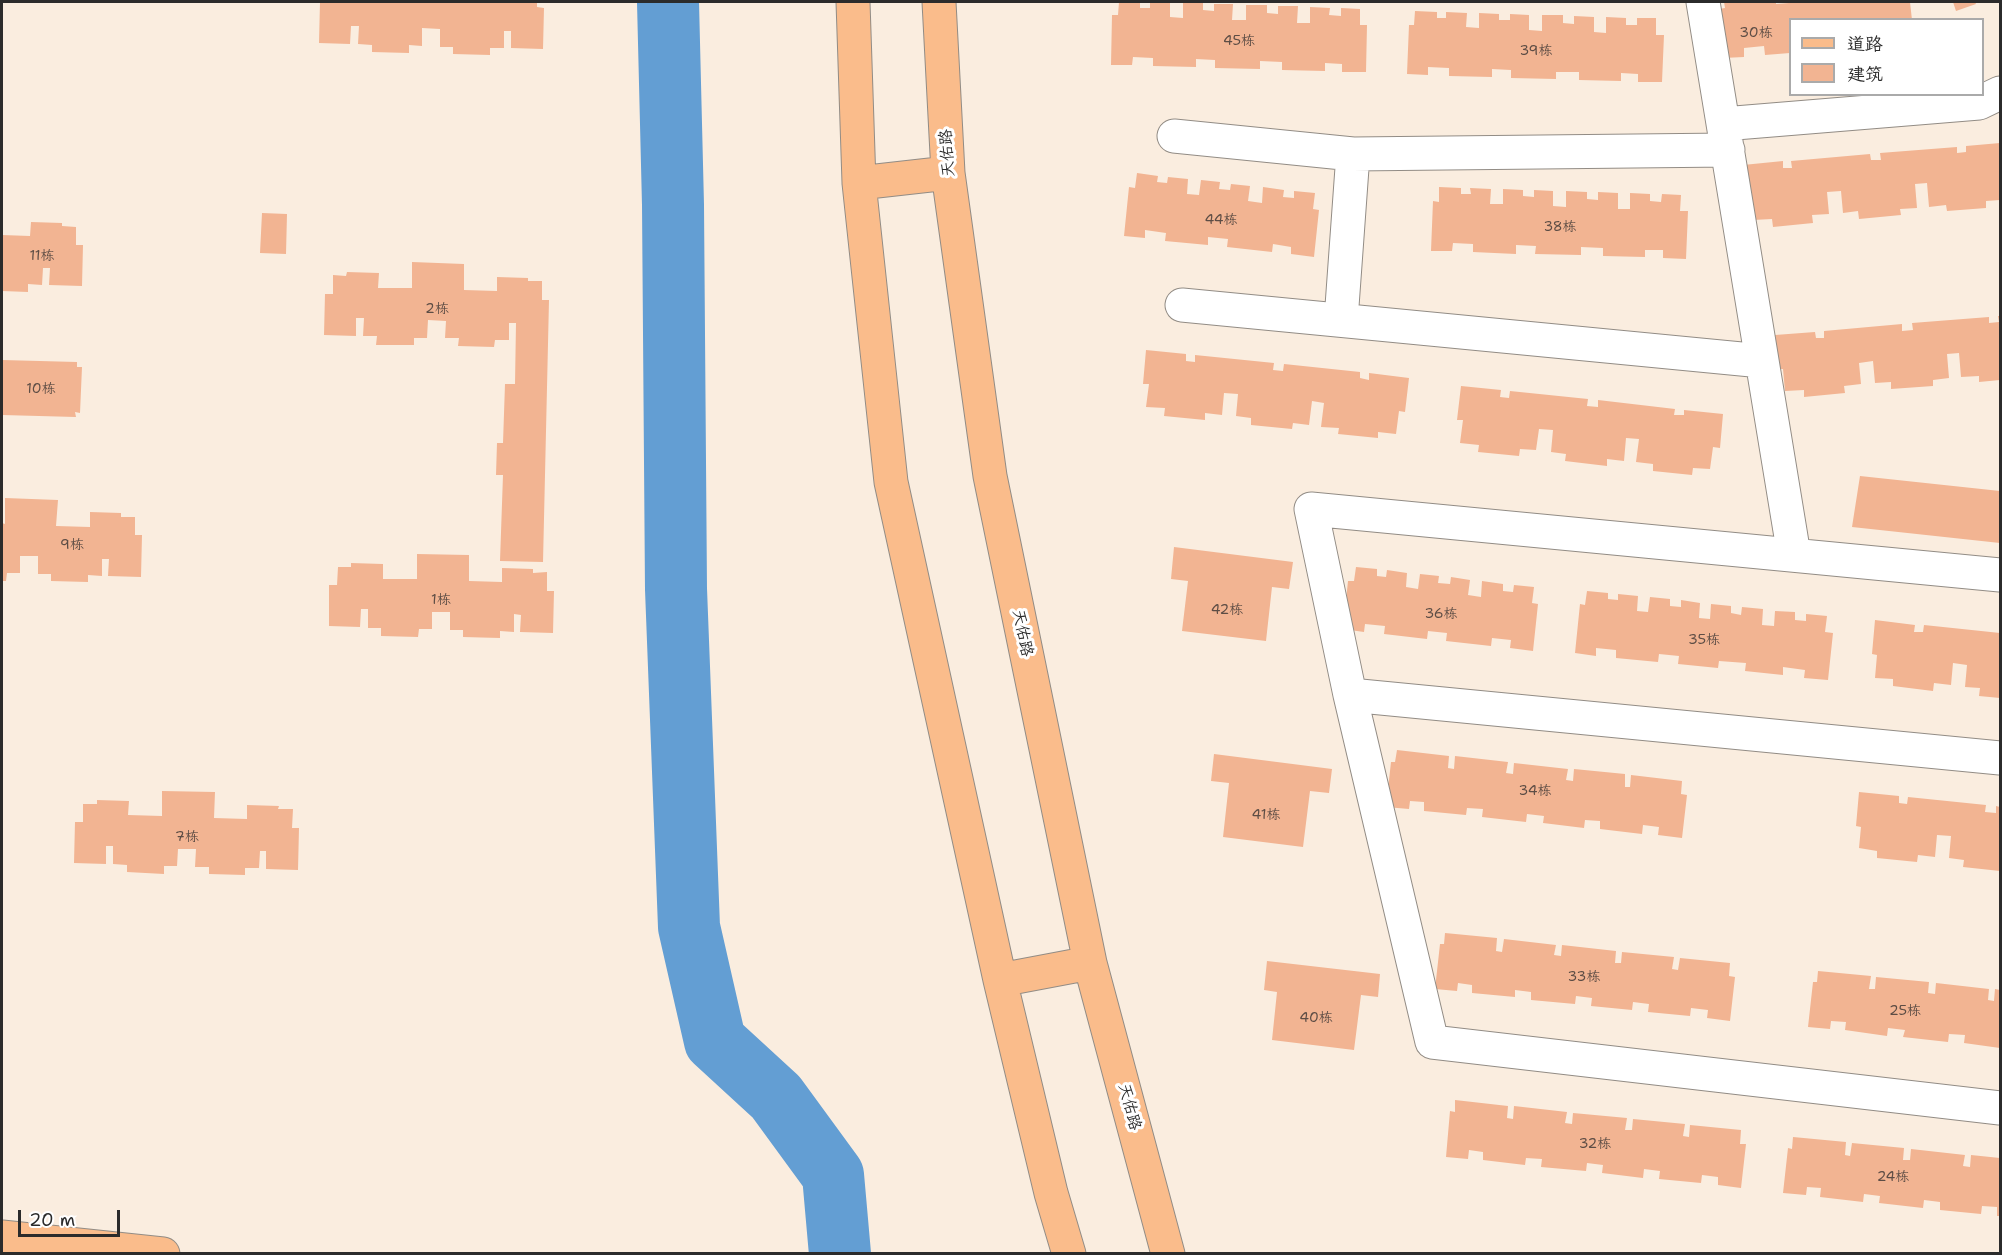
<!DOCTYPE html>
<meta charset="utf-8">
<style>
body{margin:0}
#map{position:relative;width:2002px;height:1255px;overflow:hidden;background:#faeddf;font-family:"Shantell Sans","LXGW WenKai TC",sans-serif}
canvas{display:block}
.frame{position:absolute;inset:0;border:3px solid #2b2b2b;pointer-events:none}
.legend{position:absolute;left:1789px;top:18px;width:195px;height:78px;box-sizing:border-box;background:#fff;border:2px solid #aaa;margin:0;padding:8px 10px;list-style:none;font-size:18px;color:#2b2b2b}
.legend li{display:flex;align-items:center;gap:12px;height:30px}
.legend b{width:30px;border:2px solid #aaa}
.scale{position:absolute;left:18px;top:1210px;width:102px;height:27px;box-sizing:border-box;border:3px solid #2b2b2b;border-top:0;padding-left:8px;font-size:18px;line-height:21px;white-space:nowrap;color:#2b2b2b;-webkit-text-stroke:4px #fff;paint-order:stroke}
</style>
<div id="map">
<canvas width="2002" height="1255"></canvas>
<div class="frame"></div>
<ul class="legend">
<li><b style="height:8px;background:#fabc8b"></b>道路</li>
<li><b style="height:16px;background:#f2b492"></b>建筑</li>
</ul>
<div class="scale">20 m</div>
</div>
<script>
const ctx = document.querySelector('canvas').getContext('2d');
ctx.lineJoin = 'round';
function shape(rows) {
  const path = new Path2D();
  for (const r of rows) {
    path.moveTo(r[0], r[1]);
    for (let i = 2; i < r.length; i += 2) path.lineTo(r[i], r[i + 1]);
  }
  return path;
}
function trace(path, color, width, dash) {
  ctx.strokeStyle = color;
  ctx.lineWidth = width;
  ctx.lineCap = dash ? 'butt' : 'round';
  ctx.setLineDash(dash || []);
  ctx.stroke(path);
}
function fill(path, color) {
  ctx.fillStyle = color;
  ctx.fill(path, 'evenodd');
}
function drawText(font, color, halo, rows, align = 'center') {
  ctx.font = font + ' "Shantell Sans","LXGW WenKai TC",sans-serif';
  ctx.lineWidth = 6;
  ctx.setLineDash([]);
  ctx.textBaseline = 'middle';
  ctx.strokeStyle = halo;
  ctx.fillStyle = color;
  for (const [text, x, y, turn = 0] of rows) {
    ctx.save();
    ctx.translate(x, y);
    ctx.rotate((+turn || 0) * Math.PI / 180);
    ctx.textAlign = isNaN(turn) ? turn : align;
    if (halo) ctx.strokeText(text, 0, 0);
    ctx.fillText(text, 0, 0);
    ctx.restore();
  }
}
trace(shape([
 [668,2,673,205,676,589,689,927,715,1041,776,1097,833,1175,840,1254]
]), '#639ed3', 62);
fill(shape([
 [320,2,537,2,537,7,544,8,543,49,511,48,511,31,504,31,504,48,490,48,490,55,453,54,453,47,440,47,440,29,422,28,422,46,409,45,409,53,372,52,372,45,358,44,359,26,351,26,350,44,319,43],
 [1119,2,1140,2,1140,8,1150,8,1150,2,1170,2,1170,17,1183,18,1183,3,1203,3,1203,10,1214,11,1214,4,1233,4,1232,20,1246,20,1246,5,1267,5,1267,13,1278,14,1278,6,1298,6,1297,23,1310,23,1310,7,1330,8,1329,15,1341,16,1341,8,1360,9,1360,25,1367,25,1366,72,1342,72,1342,64,1325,63,1325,71,1282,70,1282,62,1260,61,1260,69,1215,68,1215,60,1196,59,1196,67,1153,66,1153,58,1133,57,1132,65,1111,65,1112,15,1118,15],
 [1724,2,1776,2,1776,4,1789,3,1789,2,1910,2,1912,20,1790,20,1790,53,1765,55,1764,46,1744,48,1744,57,1723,58,1719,9,1725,8],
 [1953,2,1975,2,1976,4,1956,11],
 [1415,11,1437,12,1437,18,1446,18,1446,12,1467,13,1466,27,1479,28,1479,13,1499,14,1499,20,1510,20,1510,14,1529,15,1529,30,1542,31,1542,15,1563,15,1563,23,1574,24,1574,16,1594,17,1594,32,1606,33,1606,17,1626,18,1626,25,1637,25,1637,18,1656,18,1656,35,1664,35,1662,82,1638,82,1638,74,1621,73,1621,81,1579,80,1579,72,1556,72,1556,79,1511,78,1511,70,1492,69,1492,77,1449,76,1449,68,1428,67,1428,75,1407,74,1409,25,1414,25],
 [2000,143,2000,200,1986,201,1986,208,1947,211,1946,205,1929,207,1927,183,1915,184,1917,208,1900,209,1901,215,1859,219,1858,211,1843,213,1841,191,1827,192,1829,214,1812,215,1813,223,1773,227,1772,219,1753,220,1743,165,1783,161,1783,168,1792,168,1791,161,1870,154,1871,160,1881,160,1880,153,1957,147,1957,153,1966,152,1966,146],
 [1137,173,1158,176,1157,182,1167,183,1168,177,1188,179,1187,194,1199,195,1201,180,1220,182,1219,189,1230,190,1231,184,1250,186,1248,201,1262,203,1263,187,1284,190,1283,197,1294,198,1294,191,1315,193,1313,209,1319,210,1314,257,1291,254,1291,247,1273,244,1272,252,1227,247,1228,239,1208,237,1208,245,1165,241,1166,233,1145,230,1145,238,1124,236,1129,187,1135,188],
 [1439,187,1461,188,1461,194,1471,194,1470,188,1491,189,1490,204,1503,204,1503,189,1523,190,1523,196,1534,197,1534,190,1553,191,1553,206,1566,207,1566,191,1587,192,1587,199,1598,200,1598,192,1618,193,1618,209,1630,209,1630,193,1650,194,1650,201,1661,202,1662,194,1681,195,1680,211,1688,211,1686,259,1663,258,1663,250,1645,250,1645,257,1603,256,1603,248,1581,247,1581,255,1535,254,1536,246,1516,245,1516,254,1473,252,1473,244,1453,243,1452,251,1431,251,1433,201,1439,202],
 [262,213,287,214,286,254,260,253],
 [31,222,62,223,62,226,76,227,76,245,83,245,82,286,49,285,50,268,43,268,42,285,28,284,28,292,2,291,2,235,30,236],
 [412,262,464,264,464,290,497,291,497,277,528,278,528,281,542,281,542,300,549,300,543,562,500,561,503,475,496,475,497,443,503,443,505,384,515,384,516,323,509,323,509,340,495,340,494,347,458,346,459,338,445,338,446,321,428,320,427,338,414,338,414,345,376,345,377,336,363,336,364,318,356,318,356,336,324,335,325,294,333,294,333,275,346,276,347,272,379,273,378,288,412,288],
 [1998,316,2000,316,2000,380,1979,382,1979,376,1961,377,1959,353,1947,354,1949,378,1933,380,1933,386,1891,389,1891,382,1875,383,1873,361,1859,363,1861,384,1844,386,1845,393,1804,397,1804,390,1785,391,1783,369,1778,369,1775,335,1815,332,1816,338,1824,338,1824,331,1902,324,1902,331,1913,330,1912,323,1989,317,1989,323,1999,322],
 [1146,350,1186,354,1186,361,1195,362,1195,355,1274,363,1273,370,1283,371,1284,364,1360,372,1360,378,1369,380,1369,373,1409,378,1405,412,1399,411,1396,434,1378,432,1378,438,1338,434,1339,428,1321,427,1324,403,1312,401,1309,425,1293,423,1292,429,1251,425,1251,418,1236,416,1238,394,1224,393,1222,415,1205,413,1205,420,1164,416,1165,408,1146,407,1149,384,1143,384],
 [2,360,77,362,77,367,82,367,80,413,75,412,76,417,2,415],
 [1461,386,1501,390,1500,397,1509,398,1510,391,1588,399,1587,406,1598,407,1598,400,1675,409,1674,415,1684,415,1684,410,1723,414,1720,448,1713,447,1710,469,1693,468,1692,475,1653,471,1653,464,1636,462,1639,439,1626,438,1624,461,1607,459,1607,466,1565,461,1566,454,1551,452,1553,430,1539,429,1536,450,1520,449,1519,456,1478,452,1479,445,1460,443,1463,420,1457,420],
 [1860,476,2000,491,2000,543,1852,527],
 [5,498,58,500,56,526,90,527,90,512,121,513,121,517,135,517,135,535,142,535,141,577,108,576,109,559,102,559,102,576,88,575,88,582,51,581,51,574,38,574,38,556,20,556,20,573,7,573,6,581,2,581,2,523,5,524],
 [1174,547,1293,562,1289,589,1272,587,1266,641,1182,631,1188,581,1171,579],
 [417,554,469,555,469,581,502,582,502,568,533,569,533,573,547,572,547,591,554,591,553,633,520,632,521,615,514,614,514,632,500,631,500,638,463,637,463,630,450,630,450,612,432,612,432,629,419,629,418,637,381,636,381,628,368,628,368,609,361,609,360,627,329,626,329,585,337,585,338,567,351,567,351,563,383,564,383,579,417,579],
 [1356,567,1377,569,1377,576,1386,577,1387,570,1407,573,1406,587,1418,589,1420,574,1439,576,1438,583,1450,584,1451,577,1470,580,1468,595,1481,597,1482,581,1503,584,1503,591,1513,592,1514,585,1534,587,1532,603,1538,604,1533,651,1510,648,1511,640,1492,638,1491,646,1446,641,1447,633,1428,631,1427,639,1384,634,1385,626,1365,624,1364,632,1343,629,1348,581,1354,581],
 [1587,591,1608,593,1608,599,1618,600,1618,594,1638,596,1637,611,1648,612,1650,597,1670,599,1670,606,1681,607,1681,600,1700,603,1699,618,1710,619,1711,604,1731,606,1731,613,1741,615,1742,607,1763,609,1762,625,1774,626,1775,611,1795,612,1795,620,1806,621,1806,614,1827,616,1825,632,1833,633,1828,680,1804,678,1805,670,1783,667,1783,675,1745,671,1746,663,1719,661,1718,668,1678,664,1679,656,1659,654,1658,662,1616,658,1616,650,1596,648,1596,656,1575,653,1580,604,1585,605],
 [1875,620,1915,625,1914,632,1923,632,1924,625,2000,633,2000,698,1979,696,1980,688,1965,687,1967,665,1953,663,1951,685,1934,683,1933,691,1893,686,1893,679,1875,678,1877,655,1872,654],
 [1397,750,1449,756,1448,768,1454,769,1455,756,1508,762,1506,773,1513,774,1514,763,1568,769,1566,780,1573,781,1574,769,1625,774,1625,787,1630,787,1631,775,1682,781,1681,794,1687,795,1682,838,1658,835,1659,827,1643,825,1642,834,1600,829,1600,821,1585,820,1584,828,1543,823,1544,816,1527,814,1526,822,1482,817,1483,809,1467,808,1466,815,1424,811,1424,802,1410,801,1409,809,1386,807,1391,762,1395,762],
 [1214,754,1332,769,1329,793,1310,791,1303,847,1223,837,1229,783,1211,781],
 [162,791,215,792,214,818,247,819,247,805,279,806,278,809,293,809,292,828,299,828,298,870,266,869,266,851,260,851,259,868,245,868,245,875,209,874,209,867,195,867,196,849,178,849,177,866,164,866,164,874,127,872,127,865,113,864,113,846,106,846,106,864,74,863,75,822,83,822,83,804,97,804,97,800,129,801,128,815,162,816],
 [1859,792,1899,796,1899,803,1907,804,1908,797,1986,805,1985,812,1996,813,1996,806,2000,807,2000,871,1963,867,1964,860,1949,858,1951,836,1937,835,1935,857,1918,855,1917,862,1877,858,1877,851,1859,848,1861,827,1856,826],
 [1445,933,1497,938,1496,951,1502,952,1504,939,1556,945,1554,955,1561,956,1562,945,1616,951,1615,963,1621,963,1622,952,1674,957,1672,969,1678,970,1680,958,1730,963,1729,976,1735,977,1730,1021,1707,1018,1708,1010,1691,1008,1690,1016,1648,1012,1649,1004,1633,1002,1632,1010,1591,1006,1592,998,1576,996,1575,1004,1531,1000,1531,992,1515,990,1515,997,1472,993,1472,985,1458,983,1457,991,1435,989,1440,944,1444,944],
 [1267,961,1380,974,1378,997,1361,995,1354,1050,1272,1040,1277,992,1264,990],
 [1818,971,1871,976,1869,989,1875,989,1876,977,1929,982,1928,993,1935,994,1936,983,1989,989,1988,1000,1994,1001,1995,989,2000,990,2000,1048,1964,1043,1965,1035,1949,1034,1948,1042,1903,1037,1905,1030,1888,1028,1887,1036,1845,1030,1846,1022,1831,1021,1830,1029,1808,1027,1813,982,1817,982],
 [1455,1100,1508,1106,1507,1118,1513,1119,1514,1106,1567,1112,1565,1123,1572,1124,1573,1113,1627,1118,1625,1130,1632,1130,1633,1119,1685,1124,1683,1136,1689,1137,1690,1125,1741,1130,1740,1144,1746,1144,1741,1188,1718,1185,1718,1177,1702,1175,1701,1183,1659,1179,1660,1171,1644,1169,1643,1178,1602,1173,1603,1165,1587,1163,1586,1171,1541,1167,1542,1159,1526,1158,1525,1165,1483,1160,1483,1152,1469,1150,1468,1159,1446,1157,1450,1111,1455,1112],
 [1793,1137,1846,1142,1845,1155,1850,1156,1852,1143,1904,1148,1903,1160,1910,1160,1911,1149,1965,1155,1963,1166,1970,1167,1971,1155,2000,1158,2000,1216,1997,1216,1997,1207,1982,1206,1981,1214,1940,1210,1940,1202,1924,1200,1923,1208,1879,1203,1880,1196,1864,1194,1863,1202,1820,1197,1821,1188,1807,1187,1806,1195,1783,1193,1788,1148,1792,1149]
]), '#f2b492');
const minor = shape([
 [1703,2,1794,555],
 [1723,124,1979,103,2000,93],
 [1174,136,1353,154,1728,150],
 [1182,305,1762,361],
 [1341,320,1353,154],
 [2000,575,1311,509,1350,695,1432,1042,2000,1108],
 [1350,695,2000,758]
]);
const major = shape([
 [853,2,859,183,891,482,1000,980,1051,1193,1069,1254],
 [939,2,948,173,990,476,1090,963,1168,1254],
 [859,183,948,173],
 [1000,980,1090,963],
 [2,1237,163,1254]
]);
trace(minor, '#928c85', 35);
trace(major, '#928c85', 35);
trace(minor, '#fff', 33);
trace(major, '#fabc8b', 33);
drawText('14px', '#5d4d45', null, [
 ["30栋",1756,33],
 ["45栋",1239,41],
 ["39栋",1536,51],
 ["44栋",1221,220],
 ["38栋",1560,227],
 ["11栋",42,256],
 ["2栋",437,309],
 ["10栋",41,389],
 ["9栋",72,545],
 ["1栋",441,600],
 ["42栋",1227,610],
 ["36栋",1441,614],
 ["35栋",1704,640],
 ["34栋",1535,791],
 ["41栋",1266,815],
 ["7栋",187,837],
 ["33栋",1584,977],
 ["25栋",1905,1011],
 ["40栋",1316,1018],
 ["32栋",1595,1144],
 ["24栋",1893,1177]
]);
drawText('16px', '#2b2b2b', '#fff', [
 ["天佑路",948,153,-94],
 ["天佑路",1022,633,78],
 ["天佑路",1129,1107,75]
]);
</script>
